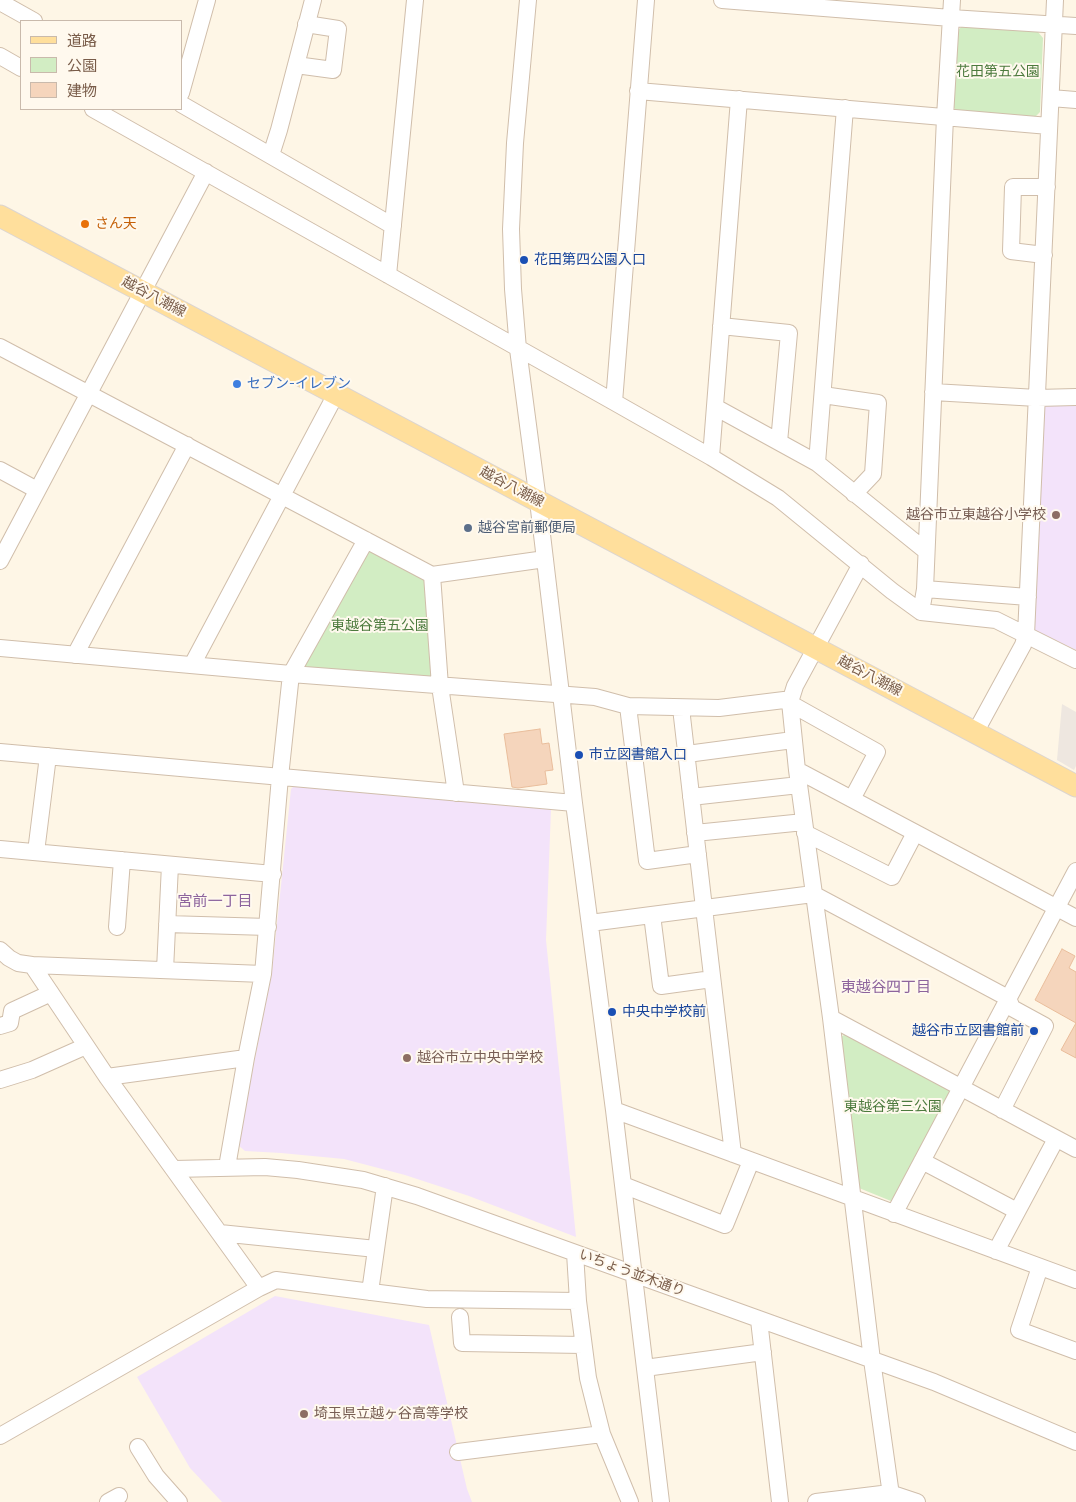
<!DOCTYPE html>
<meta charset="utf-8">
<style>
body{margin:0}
#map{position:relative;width:1076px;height:1502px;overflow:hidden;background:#fef6e6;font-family:Raleway,"Noto Sans JP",sans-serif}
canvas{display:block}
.legend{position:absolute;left:20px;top:20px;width:162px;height:90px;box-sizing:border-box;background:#fff9ee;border:1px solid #c9baac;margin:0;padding:6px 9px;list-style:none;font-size:15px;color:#795c49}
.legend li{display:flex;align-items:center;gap:10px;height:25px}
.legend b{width:25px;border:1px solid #c9baac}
</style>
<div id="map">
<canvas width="1076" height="1502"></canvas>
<ul class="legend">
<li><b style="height:6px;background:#ffdf9c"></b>道路</li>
<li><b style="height:14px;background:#d2edc3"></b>公園</li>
<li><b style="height:14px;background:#f5d5bc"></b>建物</li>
</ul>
</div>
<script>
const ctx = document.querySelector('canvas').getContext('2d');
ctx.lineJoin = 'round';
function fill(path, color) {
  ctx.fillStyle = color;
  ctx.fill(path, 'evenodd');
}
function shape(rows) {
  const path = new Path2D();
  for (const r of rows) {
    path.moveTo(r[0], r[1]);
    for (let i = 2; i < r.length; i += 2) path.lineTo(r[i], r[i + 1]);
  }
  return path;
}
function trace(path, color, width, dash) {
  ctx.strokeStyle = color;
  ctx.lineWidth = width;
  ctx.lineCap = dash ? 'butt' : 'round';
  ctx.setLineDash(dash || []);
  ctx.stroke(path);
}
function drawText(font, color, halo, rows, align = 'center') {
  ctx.font = font + ' Raleway,"Noto Sans JP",sans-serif';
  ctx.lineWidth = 4;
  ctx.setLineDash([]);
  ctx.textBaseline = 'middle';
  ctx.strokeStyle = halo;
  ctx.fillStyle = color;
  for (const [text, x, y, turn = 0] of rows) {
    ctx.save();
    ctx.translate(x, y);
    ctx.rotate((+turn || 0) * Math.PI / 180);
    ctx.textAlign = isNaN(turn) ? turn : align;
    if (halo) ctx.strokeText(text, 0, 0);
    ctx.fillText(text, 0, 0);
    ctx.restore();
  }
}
fill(shape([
 [1062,704,1076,712,1076,766,1074,770,1057,760]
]), '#eee7e0');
fill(shape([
 [1076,401,1076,650,1030,628,1041,402],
 [296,784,551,809,546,940,576,1237,469,1196,405,1175,344,1159,281,1153,245,1151,238,1145,272,972,291,789],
 [275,1296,429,1325,467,1489,472,1502,222,1502,190,1468,137,1377]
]), '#f3e3fa');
fill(shape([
 [962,26,1038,32,1043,38,1040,112,1035,117,957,111,952,106,956,33],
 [366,550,426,578,434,680,298,670],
 [849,1032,954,1088,891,1201,859,1188,839,1038]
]), '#d2edc3');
const building = shape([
 [540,729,542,744,549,743,553,770,545,771,547,784,518,788,512,787,504,734,540,729],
 [1062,949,1075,956,1069,968,1076,972,1076,1023,1035,1000,1062,949],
 [1076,1023,1076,1058,1061,1050,1076,1023]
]);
fill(building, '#f5d5bc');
trace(building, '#e9bd9b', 1);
const minor = shape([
 [528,0,515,143,511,229,513,289,518,349,538,501,574,803,614,1110,661,1502],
 [722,0,951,18,1076,26],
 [0,2,34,21],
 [0,56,21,68],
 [296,65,333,70,338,29,306,24],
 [638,91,1049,126],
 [181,93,207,0],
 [1051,98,1076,100],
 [181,104,393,226],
 [93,109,614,402,711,457,778,498,892,591,921,612,996,620,1076,660],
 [271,155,279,130,313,0],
 [1044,255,1011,251,1013,187,1047,187],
 [388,275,415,0],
 [721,326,789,333,779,442],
 [0,347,432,575,545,559],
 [933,392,1037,398,1076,397],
 [823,395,878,403,873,474,854,494],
 [614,402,646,0],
 [715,407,817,463,926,551],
 [711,457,739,99],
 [817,463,845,108],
 [0,470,37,490],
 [0,561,206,172],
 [861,564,795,686,790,702,797,770,831,1018,872,1360,892,1502],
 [432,575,440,686,456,793],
 [925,589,1028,597],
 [921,612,925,589,945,117,952,0],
 [0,648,291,674,595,697,628,706,719,708,784,700,877,752,852,799],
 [75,655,187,445],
 [192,665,336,394],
 [628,706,647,861,698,854],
 [681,708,704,908,733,1154],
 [975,733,1023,645,1026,635,1055,0],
 [0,752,574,803],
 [687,754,793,740],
 [797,770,1076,918],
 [691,797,799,785],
 [695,833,804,822],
 [805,833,892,877,915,833],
 [0,849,273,874],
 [36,852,48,756],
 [652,915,661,986,712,979],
 [590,923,813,894,1008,998,1012,1008,1045,1026,1002,1110],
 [167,924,268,927],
 [117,927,122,860],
 [0,950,9,958,18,963,32,965,107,1077,259,1288],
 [32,965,263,974],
 [165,970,170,865],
 [831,1018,1076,1149],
 [0,1026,10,1023,12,1011,51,993],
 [107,1077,246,1058],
 [0,1080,32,1070,86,1046],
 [614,1110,1076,1280],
 [922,1161,1017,1211],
 [227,1167,246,1058,263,974,280,777,291,674,366,540],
 [174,1169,265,1167,298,1170,363,1180,417,1196,934,1382,1076,1442],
 [623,1185,725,1225,751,1161],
 [894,1214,1076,871],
 [220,1233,376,1249],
 [996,1251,1056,1139],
 [575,1253,578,1301,588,1378,602,1434,630,1502],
 [1040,1267,1019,1330,1076,1351],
 [370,1292,385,1186],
 [460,1317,462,1343,583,1345],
 [759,1320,780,1502],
 [645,1368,763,1352],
 [0,1436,259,1288,276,1280,427,1299,578,1301],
 [138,1447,156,1476,179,1502],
 [458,1452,602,1434],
 [108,1502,119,1496],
 [816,1502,890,1493,917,1502]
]);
const major = shape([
 [0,216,1076,786]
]);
trace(minor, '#d0beab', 18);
trace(major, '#dcd5d0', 23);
trace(minor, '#fff', 16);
trace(major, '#ffdf9c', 21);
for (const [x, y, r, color] of [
 [85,224,5,"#e8710a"],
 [524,260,5,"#1a4fb4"],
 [237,384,5,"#3f7fe0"],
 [1056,515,5,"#8d6e63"],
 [468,528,5,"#5c6f8a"],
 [579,755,5,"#1a4fb4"],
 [612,1012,5,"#1a4fb4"],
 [1034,1031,5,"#1a4fb4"],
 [407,1058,5,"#8d6e63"],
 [304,1414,5,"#8d6e63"]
]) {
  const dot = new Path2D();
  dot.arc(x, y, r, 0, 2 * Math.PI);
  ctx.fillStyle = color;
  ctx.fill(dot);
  trace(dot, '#fff9ee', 2);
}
drawText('14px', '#4c7a3d', '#fff9ee', [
 ["花田第五公園",998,72],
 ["東越谷第五公園",380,626],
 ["東越谷第三公園",893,1107]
]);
drawText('14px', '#c56008', '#fff9ee', [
 ["さん天",95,224]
], 'left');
drawText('14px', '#164399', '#fff9ee', [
 ["花田第四公園入口",534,260],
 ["市立図書館入口",589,755],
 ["中央中学校前",622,1012],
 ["越谷市立図書館前",1024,1031,"right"]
], 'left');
drawText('14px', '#795c49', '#fff9ee', [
 ["越谷八潮線",154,297,28],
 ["越谷八潮線",512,487,28],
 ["越谷八潮線",870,676,28],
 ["いちょう並木通り",632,1273,20]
]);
drawText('14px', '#366cbe', '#fff9ee', [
 ["セブン-イレブン",247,384]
], 'left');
drawText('14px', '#785e54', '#fff9ee', [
 ["越谷市立東越谷小学校",1046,515,"right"],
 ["越谷市立中央中学校",417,1058],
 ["埼玉県立越ヶ谷高等学校",314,1414]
], 'left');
drawText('14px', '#4e5e75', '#fff9ee', [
 ["越谷宮前郵便局",478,528]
], 'left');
drawText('15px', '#8d649d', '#fff9ee', [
 ["宮前一丁目",215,901],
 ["東越谷四丁目",886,987]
]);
</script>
